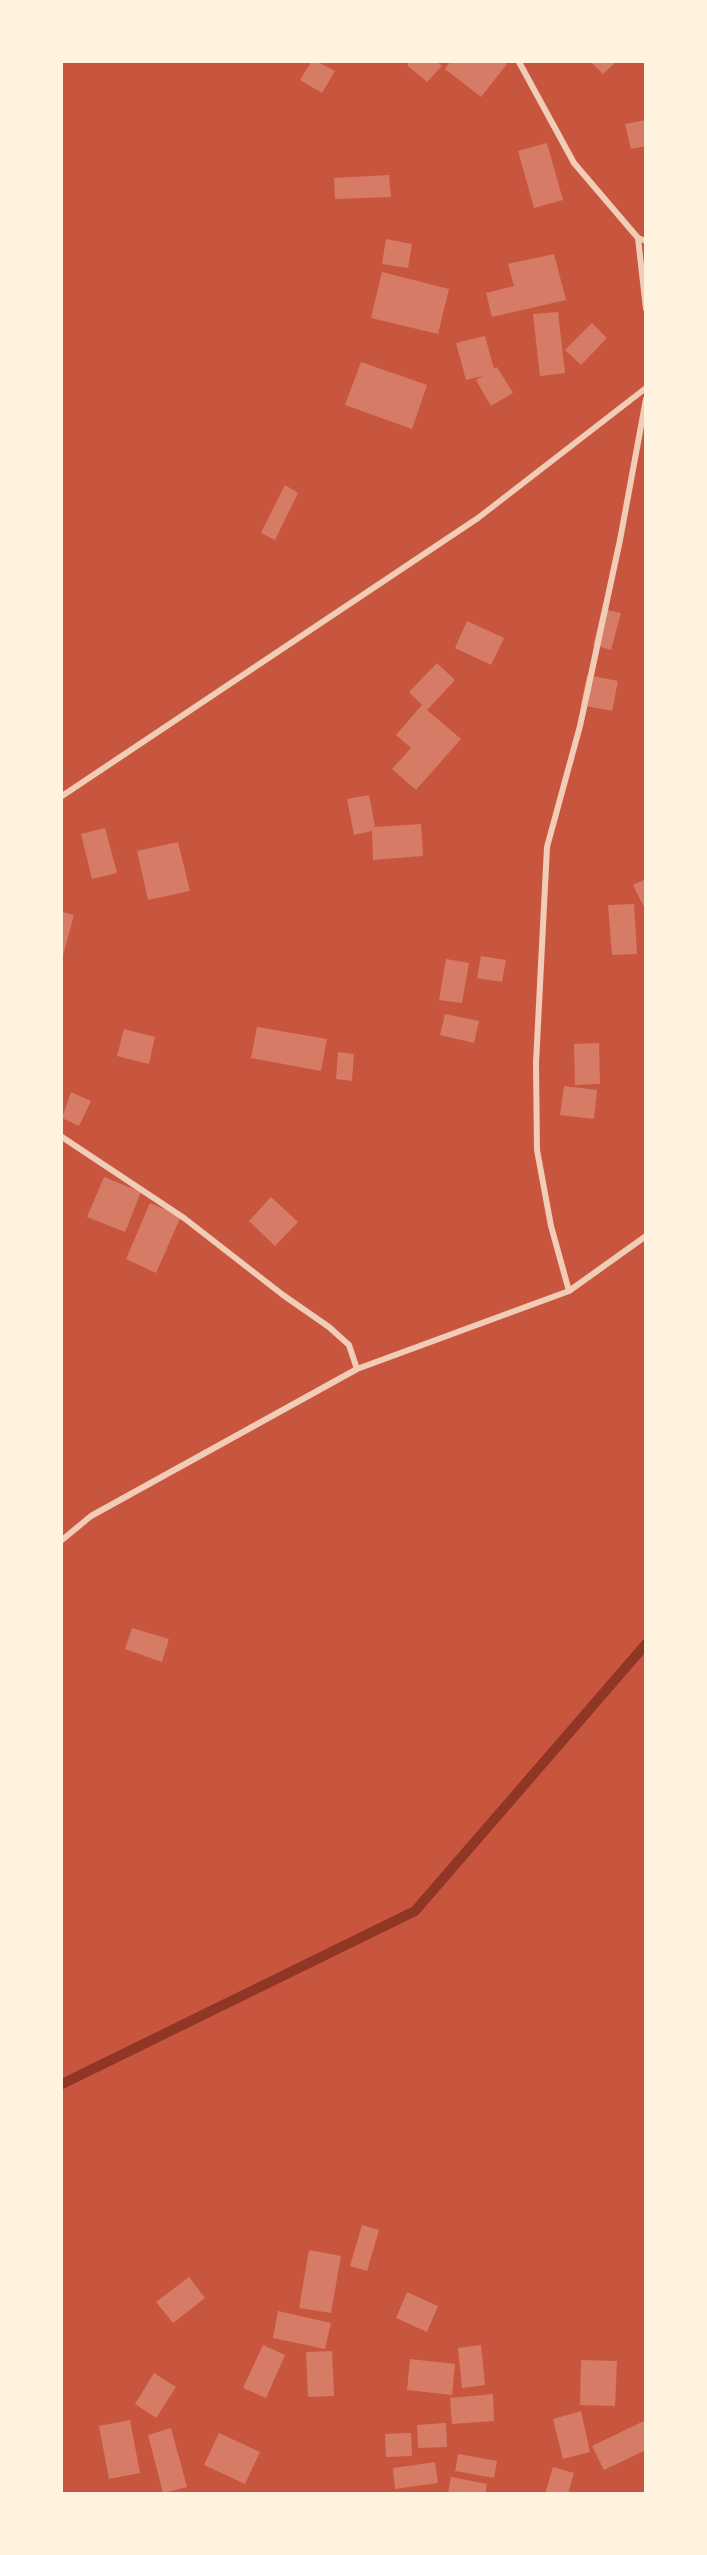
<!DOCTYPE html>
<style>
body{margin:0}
#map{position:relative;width:707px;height:2555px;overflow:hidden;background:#c8553d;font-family:"Roboto Condensed",sans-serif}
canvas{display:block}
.frame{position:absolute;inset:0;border:63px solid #fff3e0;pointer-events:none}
</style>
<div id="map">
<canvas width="707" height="2555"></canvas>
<div class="frame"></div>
</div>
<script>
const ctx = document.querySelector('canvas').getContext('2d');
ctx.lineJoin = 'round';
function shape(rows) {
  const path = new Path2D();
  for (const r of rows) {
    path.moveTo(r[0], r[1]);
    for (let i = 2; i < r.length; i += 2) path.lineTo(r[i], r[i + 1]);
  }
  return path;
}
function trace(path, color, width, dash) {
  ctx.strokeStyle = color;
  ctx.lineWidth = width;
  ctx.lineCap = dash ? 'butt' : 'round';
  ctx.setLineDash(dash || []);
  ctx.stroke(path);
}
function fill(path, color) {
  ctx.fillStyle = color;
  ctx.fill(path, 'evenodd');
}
trace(shape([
 [62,2084,415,1911,646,1644]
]), '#8f3625', 10);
fill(shape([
 [311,62,318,62,335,71,322,93,300,80],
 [410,62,437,62,442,66,427,82,407,65],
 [450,62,503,62,507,64,481,97,445,69],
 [591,62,616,62,603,74],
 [646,120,646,146,631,149,625,124],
 [547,143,563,200,534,208,518,151],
 [389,175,391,197,335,199,334,178],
 [386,239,412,244,408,268,382,264],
 [554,254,566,300,492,317,486,293,514,286,508,264],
 [382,272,449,289,438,334,371,318],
 [558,312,565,373,540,376,533,314],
 [592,323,607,338,581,365,565,350],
 [485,336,494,369,497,367,513,393,491,406,476,380,483,376,466,380,456,343],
 [361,362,427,385,412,429,345,405],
 [285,485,298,493,275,540,261,533],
 [602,609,621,613,611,650,593,645],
 [467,621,504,638,491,665,455,648],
 [437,663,455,680,427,710,461,739,416,790,392,769,411,748,396,735,422,705,409,692],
 [587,675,618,681,612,711,581,705],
 [369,795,375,827,421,824,423,856,373,860,372,831,354,835,347,799],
 [105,828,117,873,92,879,81,834],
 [178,842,190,891,148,900,137,851],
 [646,879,646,911,633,885],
 [634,904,637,954,612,955,608,905],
 [62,912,74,915,62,959],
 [481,956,506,960,502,982,477,978],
 [446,959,469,963,462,1003,439,1000],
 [445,1014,479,1021,474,1043,440,1035],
 [257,1027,327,1039,321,1071,251,1058],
 [124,1029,155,1037,149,1064,117,1056],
 [599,1043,600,1084,575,1085,574,1044],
 [338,1052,354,1054,352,1081,336,1079],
 [564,1086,597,1090,594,1119,560,1115],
 [71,1092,91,1101,79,1126,62,1118],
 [104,1177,141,1192,125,1232,87,1217],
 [271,1197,298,1222,275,1246,249,1221],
 [150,1203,181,1216,156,1273,126,1259],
 [132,1628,169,1639,162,1662,125,1649],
 [362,2225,379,2230,367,2271,350,2266],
 [309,2250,341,2256,331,2313,299,2308],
 [189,2277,205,2298,173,2323,156,2302],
 [407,2292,438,2306,427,2332,396,2318],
 [278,2311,331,2323,325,2349,273,2338],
 [263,2345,285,2355,266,2398,243,2388],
 [481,2345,485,2385,462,2388,458,2348],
 [332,2351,334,2396,308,2397,306,2352],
 [410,2359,455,2364,452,2395,407,2390],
 [581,2360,617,2361,615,2406,580,2405],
 [154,2373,176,2387,156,2418,135,2404],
 [493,2394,494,2421,452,2424,450,2398],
 [581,2411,590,2452,563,2459,553,2419],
 [130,2420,140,2473,109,2479,99,2426],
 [646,2420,646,2450,604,2470,592,2446],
 [446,2423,447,2447,418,2448,417,2425],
 [171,2428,187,2487,163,2493,148,2435],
 [219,2433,260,2452,245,2484,204,2465],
 [411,2433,412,2456,386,2457,385,2434],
 [458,2454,497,2461,494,2478,455,2471],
 [435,2462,438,2483,395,2489,393,2468],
 [553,2467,574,2473,568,2494,545,2494],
 [451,2477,487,2484,485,2494,448,2494]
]), '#d67c66');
trace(shape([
 [519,62,574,163,638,238,646,241],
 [638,238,646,309],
 [62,796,478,518,646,388],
 [62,1137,184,1218,283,1295,329,1327,349,1345,357,1369],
 [569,1291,551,1226,537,1150,536,1063,547,847,580,726,620,540,646,399],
 [62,1540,91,1516,357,1369,569,1291,646,1236]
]), '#f1ccb7', 6);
</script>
